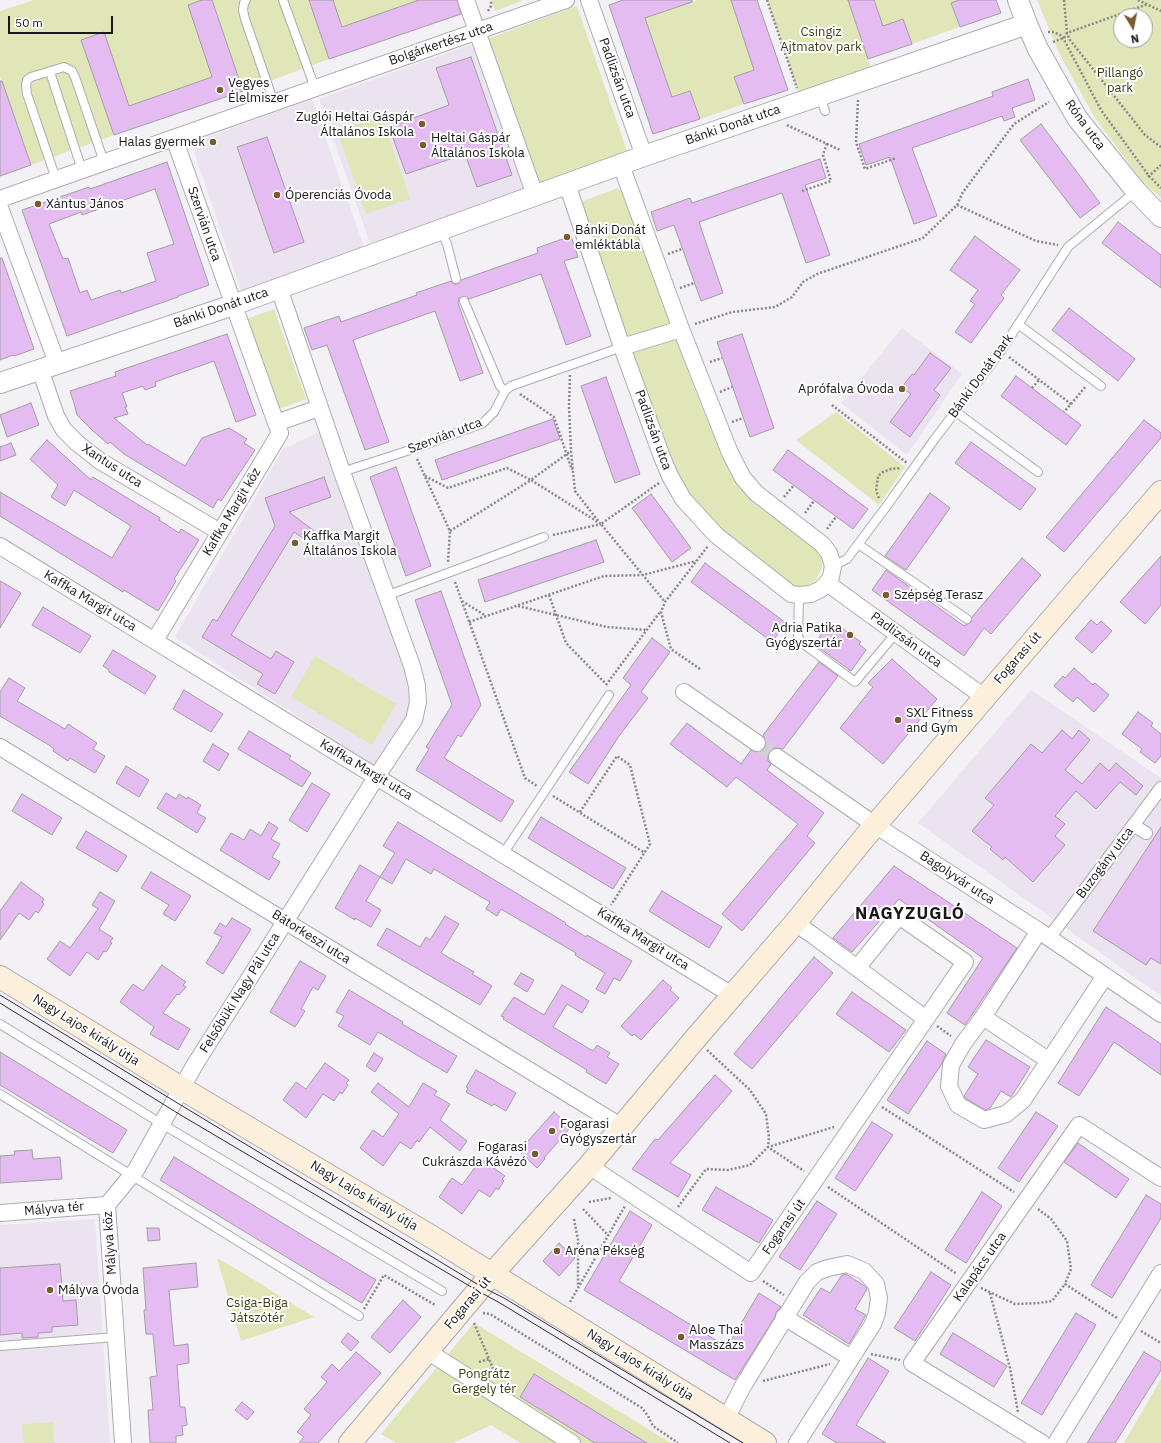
<!DOCTYPE html>
<meta charset="utf-8">
<style>
body{margin:0}
#map{position:relative;width:1161px;height:1443px;overflow:hidden;background:#f3f0f6;font-family:"IBM Plex Sans",sans-serif}
canvas{display:block}
.north{position:absolute;left:1113px;top:8px;width:40px;height:40px;box-sizing:border-box;background:#fff;border:1px solid #a3a2a3;border-radius:50%;rotate:170deg;font-size:11px;font-weight:700;line-height:16px;text-align:center;color:#181719}
.north::after{content:'';display:block;margin:auto;width:14px;height:18px;background:#785b2e;clip-path:polygon(50% 0,100% 100%,50% 72%,0 100%)}
.scale{position:absolute;left:8px;top:16px;width:105px;height:18px;box-sizing:border-box;border:2px solid #181719;border-top:0;padding-left:5px;font-size:12px;line-height:14px;white-space:nowrap;color:#181719;-webkit-text-stroke:3px #fff;paint-order:stroke}
</style>
<div id="map">
<canvas width="1161" height="1443"></canvas>
<div class="north">N</div>
<div class="scale">50 m</div>
</div>
<script>
const ctx = document.querySelector('canvas').getContext('2d');
ctx.lineJoin = 'round';
function fill(path, color) {
  ctx.fillStyle = color;
  ctx.fill(path, 'evenodd');
}
function shape(rows) {
  const path = new Path2D();
  for (const r of rows) {
    path.moveTo(r[0], r[1]);
    for (let i = 2; i < r.length; i += 2) path.lineTo(r[i], r[i + 1]);
  }
  return path;
}
function trace(path, color, width, dash) {
  ctx.strokeStyle = color;
  ctx.lineWidth = width;
  ctx.lineCap = dash ? 'butt' : 'round';
  ctx.setLineDash(dash || []);
  ctx.stroke(path);
}
function drawText(font, color, halo, rows, align = 'center') {
  ctx.font = font + ' "IBM Plex Sans",sans-serif';
  ctx.lineWidth = 4;
  ctx.setLineDash([]);
  ctx.textBaseline = 'middle';
  ctx.strokeStyle = halo;
  ctx.fillStyle = color;
  for (const [text, x, y, turn = 0] of rows) {
    ctx.save();
    ctx.translate(x, y);
    ctx.rotate((+turn || 0) * Math.PI / 180);
    ctx.textAlign = isNaN(turn) ? turn : align;
    if (halo) ctx.strokeText(text, 0, 0);
    ctx.fillText(text, 0, 0);
    ctx.restore();
  }
}
fill(shape([
 [475,43,526,191,370,243,319,99],
 [312,99,364,247,242,293,191,143],
 [902,328,962,374,907,455,841,403],
 [321,431,408,674,412,700,407,719,373,765,175,637,283,449],
 [1031,690,1161,778,1161,996,918,823],
 [95,1219,110,1443,0,1443,0,1225]
]), '#ebe4f0');
fill(shape([
 [34,0,202,0,188,5,212,77,129,106,103,32,82,40,114,135,31,165,0,76,0,11],
 [212,0,309,0,329,59,243,91],
 [333,0,419,0,342,27],
 [491,0,524,0,495,11],
 [698,0,731,0,754,70,734,77,744,104,700,119,690,91,672,97,645,18],
 [767,0,848,0,871,69,799,94],
 [874,0,959,0,951,3,959,27,912,44,883,26],
 [1037,0,1161,0,1161,198,1144,183,1095,118,1061,57],
 [1121,16,1145,16,1145,40,1121,40],
 [577,6,628,154,539,186,487,39],
 [382,116,410,199,366,214,337,131],
 [618,188,625,194,670,320,669,325,626,339,579,206,583,201],
 [274,309,306,399,279,409,247,319],
 [675,338,698,398,722,456,730,473,740,488,752,498,821,552,822,568,816,580,809,585,800,588,793,588,733,546,683,493,630,354,632,349],
 [836,412,905,467,879,505,796,440],
 [315,656,396,704,372,745,291,697],
 [217,1258,238,1270,314,1317,241,1341],
 [474,1323,671,1443,520,1443,491,1425,453,1443,396,1443,381,1434],
 [1161,1379,1161,1443,1124,1443],
 [53,1422,54,1443,24,1443,22,1424]
]), '#e0e6b8');
const building = shape([
 [202,0,212,0,243,91,114,135,81,40,104,32,129,106,212,77,188,5,202,0],
 [309,0,333,0,342,27,419,0,457,0,461,14,329,59,309,0],
 [623,0,692,0,692,2,645,18,672,97,690,91,700,119,653,134,609,5,623,0],
 [731,0,757,0,788,90,744,104,734,77,754,70,731,0],
 [848,0,874,0,883,26,903,19,912,44,868,59,848,0],
 [959,0,996,0,1001,13,960,27,951,3,959,0],
 [471,57,512,175,477,187,465,154,406,174,389,127,449,105,436,68,471,57],
 [1028,79,1035,100,1012,108,1015,117,1004,121,1002,116,912,148,937,216,914,224,890,157,866,165,859,144,993,96,992,92,1028,79],
 [0,81,2,81,31,165,0,176,0,81],
 [1041,124,1100,203,1080,218,1020,140,1041,124],
 [267,137,304,242,274,253,237,147,267,137],
 [820,159,826,178,805,185,830,255,806,263,782,193,699,222,723,293,701,301,674,225,657,231,651,212,690,198,692,203,820,159],
 [167,162,209,285,178,296,178,297,67,336,22,210,89,187,90,189,167,162],
 [155,189,174,244,147,253,156,281,121,293,120,290,91,300,87,290,80,293,68,258,63,259,49,224,81,212,82,215,155,189],
 [1118,222,1161,255,1161,288,1102,243,1118,222],
 [571,236,578,257,564,261,591,336,566,345,541,274,469,299,464,296,459,298,458,303,483,373,460,381,435,311,353,340,389,442,365,450,327,345,312,350,304,328,339,316,341,322,417,295,416,293,451,281,454,284,458,284,461,280,538,253,537,248,571,236],
 [975,236,1020,270,1001,295,1004,298,971,343,955,332,975,304,970,301,978,290,950,270,975,236],
 [0,258,2,258,34,349,14,356,13,355,0,360,0,258],
 [1069,308,1135,359,1118,381,1052,330,1069,308],
 [227,334,256,415,236,422,214,361,155,382,156,386,145,390,143,386,122,393,127,407,125,407,128,414,114,418,147,445,148,444,185,466,202,438,229,428,247,439,244,443,255,450,221,501,218,499,213,508,124,454,110,442,108,444,93,431,77,415,74,403,70,391,116,376,115,372,227,334],
 [742,334,774,428,750,437,717,342,742,334],
 [930,353,951,368,934,390,940,395,910,437,890,422,911,394,902,387,912,374,914,375,930,353],
 [1016,376,1081,425,1066,445,1001,396,1016,376],
 [606,377,640,474,615,483,581,386,606,377],
 [31,403,39,425,7,437,0,415,31,403],
 [553,419,560,439,442,480,435,460,553,419],
 [1144,420,1161,433,1161,438,1064,552,1046,537,1144,420],
 [47,440,91,480,93,477,160,518,159,520,179,533,181,529,199,540,174,579,176,581,158,611,124,590,123,592,0,516,0,492,112,558,131,526,74,490,65,506,51,497,58,485,30,459,47,440],
 [971,442,1036,489,1020,510,955,463,971,442],
 [11,443,16,455,0,461,0,447,11,443],
 [788,450,868,509,853,529,773,470,788,450],
 [396,467,431,566,406,576,370,477,396,467],
 [324,477,331,497,289,512,317,533,310,543,294,532,231,635,271,659,276,651,294,662,275,694,257,684,263,674,202,637,213,619,217,621,275,526,265,498,324,477],
 [930,493,950,508,906,570,885,556,930,493],
 [651,494,691,548,672,562,632,508,651,494],
 [596,540,604,562,485,602,478,580,596,540],
 [1161,556,1161,605,1145,624,1120,602,1161,556],
 [1022,558,1041,575,991,634,984,628,964,656,872,590,886,570,964,626,971,622,972,617,1022,558],
 [705,563,786,623,772,642,691,582,705,563],
 [0,581,21,593,0,628,0,581],
 [441,591,481,705,461,737,458,735,444,758,514,801,501,822,416,770,429,749,426,747,452,705,415,600,441,591],
 [43,607,91,636,80,653,32,625,43,607],
 [1091,620,1097,625,1101,621,1112,631,1092,653,1075,638,1091,620],
 [830,623,837,628,839,626,861,642,859,644,866,650,851,671,814,644,830,623],
 [652,638,670,652,641,692,648,698,619,736,588,784,569,772,631,685,623,678,652,638],
 [113,650,156,676,145,694,109,672,109,670,103,666,113,650],
 [892,659,937,699,883,764,840,728,873,687,868,683,892,659],
 [819,662,838,676,783,749,777,748,773,748,769,751,768,757,768,761,771,764,767,770,824,813,807,836,815,843,742,931,722,914,798,824,736,777,727,787,670,744,687,723,741,764,751,750,757,752,761,752,765,749,766,743,765,739,763,735,819,662],
 [1074,668,1093,685,1095,683,1109,695,1094,712,1077,697,1073,702,1054,686,1063,676,1065,678,1074,668],
 [9,678,25,688,17,701,65,729,68,724,97,743,93,749,105,756,95,773,70,758,68,761,53,751,54,749,49,745,0,716,0,692,9,678],
 [184,690,223,714,211,732,173,709,184,690],
 [1138,712,1153,723,1151,726,1161,734,1161,756,1155,763,1140,752,1142,749,1122,734,1138,712],
 [1062,730,1072,739,1079,730,1090,740,1065,770,1082,784,1100,763,1109,771,1116,763,1143,786,1136,795,1120,782,1096,809,1076,791,1055,816,1065,824,1055,836,1065,845,1033,882,1005,857,1003,860,990,849,992,847,972,831,994,805,985,798,1031,744,1042,753,1062,730],
 [249,731,291,756,289,759,311,773,302,787,238,749,249,731],
 [213,744,229,754,219,771,203,761,213,744],
 [126,766,149,780,139,797,116,783,126,766],
 [312,783,330,794,307,832,289,820,312,783],
 [166,793,176,799,179,794,187,799,188,797,201,805,197,813,206,818,197,833,157,808,166,793],
 [22,794,62,818,52,835,12,811,22,794],
 [541,817,626,868,613,889,528,838,541,817],
 [269,822,278,828,271,839,280,844,272,857,280,862,269,880,220,850,231,833,244,840,250,829,261,836,269,822],
 [398,822,566,923,565,924,586,937,587,935,632,961,620,981,614,978,605,994,596,989,605,973,575,955,576,953,501,909,497,916,486,909,490,902,434,869,431,874,406,859,392,884,380,877,395,853,383,846,398,822],
 [1161,827,1161,964,1151,958,1146,965,1093,931,1161,827],
 [86,831,127,856,117,872,76,848,86,831],
 [360,865,380,877,366,901,381,910,371,927,355,918,355,920,335,908,360,865],
 [894,866,1017,948,965,1025,947,1013,983,958,899,899,852,952,833,938,894,866],
 [151,872,191,896,175,921,163,914,169,905,141,888,151,872],
 [21,882,44,899,42,902,44,904,38,913,36,911,29,920,19,913,0,940,0,911,21,882],
 [662,891,722,927,709,948,649,911,662,891],
 [100,892,115,901,99,929,113,938,110,942,112,943,106,952,104,951,98,960,87,952,70,976,47,959,60,941,70,948,98,909,92,905,100,892],
 [445,916,459,924,441,953,474,972,472,974,492,986,480,1005,377,945,387,928,420,947,426,937,430,940,445,916],
 [232,918,251,929,223,974,206,963,222,937,214,933,220,923,226,927,232,918],
 [814,957,833,973,752,1069,734,1054,814,957],
 [300,961,326,976,318,990,313,987,301,1009,305,1011,295,1027,270,1012,300,961],
 [162,965,186,982,183,985,186,987,179,995,177,994,163,1013,190,1029,178,1050,150,1034,154,1027,120,1002,133,984,143,991,162,965],
 [521,973,534,980,527,992,514,984,521,973],
 [663,980,672,988,670,990,679,998,641,1040,634,1034,632,1036,621,1026,663,980],
 [562,985,589,1001,582,1013,567,1004,553,1027,593,1051,597,1045,610,1053,607,1057,619,1064,606,1084,586,1072,587,1070,503,1019,504,1017,501,1016,514,997,544,1015,562,985],
 [349,990,403,1022,402,1024,457,1056,447,1073,378,1032,370,1045,338,1026,344,1016,336,1012,349,990],
 [852,992,906,1030,889,1052,836,1014,852,992],
 [1106,1007,1161,1044,1161,1075,1114,1042,1079,1096,1058,1083,1106,1007],
 [986,1040,1030,1067,1011,1097,1001,1091,990,1108,985,1110,965,1098,964,1096,978,1074,968,1067,986,1040],
 [927,1041,946,1054,941,1065,908,1114,887,1100,927,1041],
 [0,1052,127,1130,113,1153,0,1085,0,1052],
 [374,1053,383,1059,375,1072,366,1066,374,1053],
 [325,1063,349,1080,346,1083,348,1085,342,1094,340,1092,334,1101,323,1094,306,1118,283,1100,296,1082,306,1089,325,1063],
 [476,1070,516,1093,506,1111,494,1104,492,1106,466,1092,468,1088,466,1087,476,1070],
 [715,1075,732,1091,670,1163,691,1175,678,1197,632,1169,655,1139,658,1140,715,1075],
 [378,1083,409,1107,423,1083,437,1091,434,1095,450,1104,440,1120,467,1141,460,1151,430,1127,419,1142,417,1140,411,1149,400,1142,383,1166,360,1148,373,1130,383,1137,399,1114,371,1092,378,1083],
 [554,1112,571,1127,544,1158,545,1159,537,1168,519,1151,554,1112],
 [1036,1112,1058,1126,1019,1182,998,1168,1036,1112],
 [872,1122,893,1135,855,1191,835,1178,872,1122],
 [1078,1143,1129,1179,1116,1198,1064,1162,1078,1143],
 [32,1150,33,1159,60,1157,62,1179,0,1183,0,1156,15,1155,14,1151,32,1150],
 [174,1157,376,1280,362,1303,160,1180,174,1157],
 [481,1159,505,1176,502,1179,504,1181,498,1190,496,1188,490,1197,479,1190,462,1214,439,1197,452,1178,462,1185,481,1159],
 [716,1187,773,1220,759,1243,702,1210,716,1187],
 [982,1192,1002,1206,966,1263,945,1250,982,1192],
 [1146,1195,1161,1204,1161,1218,1112,1298,1091,1285,1146,1195],
 [817,1201,837,1214,800,1270,779,1257,817,1201],
 [630,1211,652,1225,619,1281,727,1347,759,1293,781,1307,776,1312,775,1317,735,1380,584,1290,630,1211],
 [147,1228,159,1228,160,1240,148,1241,147,1228],
 [559,1243,575,1258,559,1276,543,1261,559,1243],
 [196,1263,198,1287,169,1290,174,1346,188,1344,189,1363,177,1365,180,1407,185,1407,187,1425,182,1426,183,1435,176,1436,176,1443,150,1443,148,1410,153,1410,150,1377,157,1376,153,1334,146,1334,144,1310,146,1310,143,1268,196,1263],
 [60,1264,63,1301,76,1300,78,1325,52,1327,52,1332,38,1333,38,1337,22,1338,22,1333,0,1335,0,1268,60,1264],
 [931,1272,951,1285,915,1341,894,1328,931,1272],
 [846,1274,866,1287,867,1289,855,1309,866,1315,849,1344,803,1315,821,1288,830,1293,842,1275,846,1274],
 [403,1300,421,1317,390,1353,371,1337,403,1300],
 [1076,1313,1096,1325,1042,1415,1021,1403,1076,1313],
 [348,1333,359,1342,351,1351,341,1342,348,1333],
 [953,1333,1007,1366,994,1387,940,1354,953,1333],
 [356,1352,381,1373,318,1443,299,1443,304,1437,297,1432,311,1415,304,1409,327,1382,321,1377,332,1364,339,1371,356,1352],
 [1144,1352,1161,1362,1161,1370,1115,1443,1087,1443,1144,1352],
 [868,1358,889,1371,856,1425,886,1443,837,1443,822,1434,868,1358],
 [534,1374,647,1443,595,1443,520,1397,534,1374],
 [242,1402,254,1412,247,1420,235,1410,242,1402]
]);
fill(building, '#e4bcf2');
trace(building, '#a29ea3', 1);
trace(shape([
 [757,743,777,757]
]), '#d2cfd5', 16, [16, 8]);
const service = shape([
 [246,0,244,3,243,10,245,19,274,103],
 [283,0,315,88],
 [51,75,82,170],
 [820,96,825,111],
 [56,179,27,94,26,85,27,80,31,77,64,67,72,71,75,77,104,162],
 [441,230,447,244,456,279],
 [464,301,500,386,505,391],
 [1018,324,1101,386],
 [956,412,1038,472],
 [342,472,413,449,483,423,494,412,505,391,511,386,622,347],
 [858,544,967,619],
 [833,566,847,559,886,507,934,440,1001,351,1068,247,1136,191],
 [799,595,798,637,801,642,855,682,896,633],
 [386,596,544,537],
 [503,854,609,695],
 [0,1024,162,1124,442,1291],
 [0,1094,359,1316],
 [0,1346,116,1337]
]);
const pedestrian = shape([
 [1133,825,1146,833],
 [1049,938,1161,788]
]);
const minor = shape([
 [466,0,535,195],
 [589,0,644,156],
 [174,138,276,423],
 [567,184,622,347,662,457,670,476,683,499,716,535,791,594,799,595,811,594,821,589,827,583,831,577,833,566,829,553,822,544,756,493,743,478,730,453,681,329,621,165],
 [0,199,566,0],
 [0,208,57,363],
 [622,347,681,329],
 [40,369,56,416,64,430,77,443,100,461,220,532],
 [0,546,732,995],
 [827,583,984,697],
 [155,640,280,433,276,423,319,408],
 [684,692,757,743],
 [0,747,622,1127],
 [777,757,875,825,1039,931,1161,1014],
 [795,923,814,936,857,968,926,1019,965,962,899,916,857,968],
 [1039,931,983,1017,963,1044,951,1065,949,1086,958,1105,984,1120,1006,1114,1023,1100,1105,976],
 [983,1017,1048,1060],
 [589,1166,751,1273,926,1019],
 [0,1213,107,1205],
 [784,1317,851,1358],
 [427,1351,572,1443],
 [726,1419,743,1386,807,1282,817,1272,828,1268,847,1264,864,1271,876,1284,879,1298,877,1313,873,1324,797,1443],
 [123,1443,107,1205,136,1170,194,1066,377,776,414,720,418,702,417,686,412,666,342,472,279,288],
 [1042,1443,912,1363,1079,1125,1161,1178],
 [1056,1443,1161,1273]
]);
const tertiary = shape([
 [1018,0,1027,24,1038,49,1077,118,1136,191,1161,217],
 [0,383,233,305,644,156,1027,24]
]);
const secondary = shape([
 [0,977,181,1088,432,1237,765,1443],
 [350,1443,492,1274,589,1166,695,1039,795,923,865,837,1161,492]
]);
trace(service, '#aeabb0', 10);
trace(pedestrian, '#aeabb0', 14);
trace(minor, '#aeabb0', 18);
trace(tertiary, '#aeabb0', 22);
trace(secondary, '#aeabb0', 24);
trace(shape([
 [767,0,797,88],
 [1064,0,1067,33,1070,40,1145,135,1161,147],
 [1138,0,1161,11],
 [488,11,491,6,491,0],
 [1048,32,1054,32,1062,36,1101,110,1149,176,1161,188],
 [1053,42,1064,38,1067,33,1148,4],
 [858,100,856,142,865,169,896,158],
 [787,125,840,150],
 [1148,177,1161,165],
 [802,191,831,181,823,155,827,143],
 [957,205,1036,241,1058,245],
 [668,254,682,249],
 [680,288,694,283],
 [695,324,732,312,775,307,792,297,803,282,817,274,923,238,957,205,963,192,1014,124,1049,102],
 [1009,357,1071,404,1064,412],
 [710,362,722,358],
 [570,375,569,406,571,451,575,491,599,522],
 [1032,388,1039,380],
 [720,392,732,387],
 [520,394,554,417,572,470],
 [1071,404,1086,386],
 [832,405,907,463],
 [732,422,743,418],
 [417,459,450,531,448,562],
 [425,476,448,488,507,468,531,480,571,451],
 [659,483,601,524,665,602],
 [784,497,794,485],
 [879,498,876,491,878,476,883,472,891,469,901,468],
 [805,513,814,501],
 [827,529,836,517],
 [450,531,531,480,601,524],
 [553,535,601,524],
 [455,582,525,778,537,786],
 [549,595,566,643,606,684],
 [462,601,486,616],
 [518,606,607,627,647,630],
 [469,622,604,576,643,575,696,561],
 [700,669,671,649,661,612,665,602,708,546],
 [606,685,660,612],
 [553,796,645,853],
 [580,812,617,756,630,765,650,844,611,905],
 [937,1026,951,1036],
 [707,1050,750,1090,766,1114,769,1138,768,1147,834,1127],
 [882,1107,1014,1192],
 [828,1187,957,1274],
 [589,1202,611,1198],
 [678,1207,706,1169,728,1170,750,1165,768,1147,804,1171],
 [583,1209,608,1235],
 [1038,1209,1051,1219,1067,1241,1071,1269,1065,1284,1117,1318],
 [574,1219,578,1240,578,1287],
 [763,1281,784,1295],
 [981,1288,1015,1304,1039,1303,1052,1301,1065,1284],
 [990,1293,1010,1368,1018,1412],
 [570,1302,625,1206],
 [364,1309,384,1275,435,1305],
 [483,1313,490,1314,642,1408,648,1416,653,1426,678,1443],
 [474,1323,497,1378],
 [1141,1331,1161,1343],
 [871,1354,900,1360],
 [479,1362,489,1359],
 [763,1381,830,1364]
]), '#89878b', 2.5, [2, 2]);
trace(service, '#fff', 8);
trace(pedestrian, '#fff', 12);
trace(minor, '#fff', 16);
trace(tertiary, '#fff', 20);
trace(secondary, '#fcefdb', 22);
trace(shape([
 [0,995,184,1107,482,1287,504,1298,743,1443],
 [0,1003,179,1114,478,1291,500,1303,730,1443]
]), '#2f2e30', 1);
for (const [x, y, r, color] of [
 [220,90,4,"#785b2e"],
 [422,124,4,"#785b2e"],
 [213,142,4,"#785b2e"],
 [423,145,4,"#785b2e"],
 [277,195,4,"#785b2e"],
 [38,204,4,"#785b2e"],
 [567,237,4,"#785b2e"],
 [902,389,4,"#785b2e"],
 [295,543,4,"#785b2e"],
 [886,595,4,"#785b2e"],
 [850,635,4,"#785b2e"],
 [898,720,4,"#785b2e"],
 [552,1131,4,"#785b2e"],
 [535,1154,4,"#785b2e"],
 [557,1251,4,"#785b2e"],
 [50,1290,4,"#785b2e"],
 [681,1337,4,"#785b2e"]
]) {
  const dot = new Path2D();
  dot.arc(x, y, r, 0, 2 * Math.PI);
  ctx.fillStyle = color;
  ctx.fill(dot);
  trace(dot, '#fff', 1.5);
}
drawText('13px', '#3c400f', '#fff', [
 ["Csingiz",821,32],
 ["Ajtmatov park",821,47],
 ["Pillangó",1120,73],
 ["park",1120,88],
 ["Csiga-Biga",257,1303],
 ["Játszótér",257,1318],
 ["Pongrátz",484,1374],
 ["Gergely tér",484,1389]
]);
drawText('13px', '#181719', '#fff', [
 ["Bolgárkertész utca",441,44,-19],
 ["Padlizsán utca",617,78,70],
 ["Bánki Donát utca",733,125,-19],
 ["Róna utca",1085,125,54],
 ["Szervián utca",204,224,71],
 ["Bánki Donát utca",221,308,-19],
 ["Bánki Donát park",981,376,-54],
 ["Padlizsán utca",653,430,70],
 ["Szervián utca",445,436,-21],
 ["Xantus utca",112,466,33],
 ["Kaffka Margit köz",232,512,-59],
 ["Kaffka Margit utca",90,601,31],
 ["Padlizsán utca",906,640,36],
 ["Fogarasi út",1018,658,-49],
 ["Kaffka Margit utca",366,770,31],
 ["Buzogány utca",1105,863,-53],
 ["Bagolyvár utca",957,878,33],
 ["Bátorkeszi utca",311,937,32],
 ["Kaffka Margit utca",643,939,32],
 ["Felsőbüki Nagy Pál utca",240,993,-58],
 ["Nagy Lajos király útja",86,1030,32],
 ["Nagy Lajos király útja",364,1196,31],
 ["Mályva tér",54,1209,-5],
 ["Fogarasi út",784,1227,-55],
 ["Mályva köz",110,1243,-94],
 ["Kalapács utca",980,1267,-55],
 ["Fogarasi út",468,1303,-50],
 ["Nagy Lajos király útja",640,1365,32]
]);
drawText('13px', '#181719', '#fff', [
 ["Vegyes",228,83],
 ["Élelmiszer",228,98],
 ["Zuglói Heltai Gáspár",414,117,"right"],
 ["Általános Iskola",414,132,"right"],
 ["Heltai Gáspár",431,138],
 ["Általános Iskola",431,153],
 ["Halas gyermek",205,142,"right"],
 ["Óperenciás Óvoda",285,195],
 ["Xántus János",46,204],
 ["Bánki Donát",575,230],
 ["emléktábla",575,245],
 ["Aprófalva Óvoda",894,389,"right"],
 ["Kaffka Margit",303,536],
 ["Általános Iskola",303,551],
 ["Szépség Terasz",894,595],
 ["Adria Patika",842,628,"right"],
 ["Gyógyszertár",842,643,"right"],
 ["SXL Fitness",906,713],
 ["and Gym",906,728],
 ["Fogarasi",560,1124],
 ["Gyógyszertár",560,1139],
 ["Fogarasi",527,1147,"right"],
 ["Cukrászda Kávézó",527,1162,"right"],
 ["Aréna Pékség",565,1251],
 ["Mályva Óvoda",58,1290],
 ["Aloe Thai",689,1330],
 ["Masszázs",689,1345]
], 'left');
ctx.letterSpacing = '1px';
drawText('bold 17px', '#181719', '#fff', [
 ["NAGYZUGLÓ",910,914]
]);
ctx.letterSpacing = '0px';
</script>
